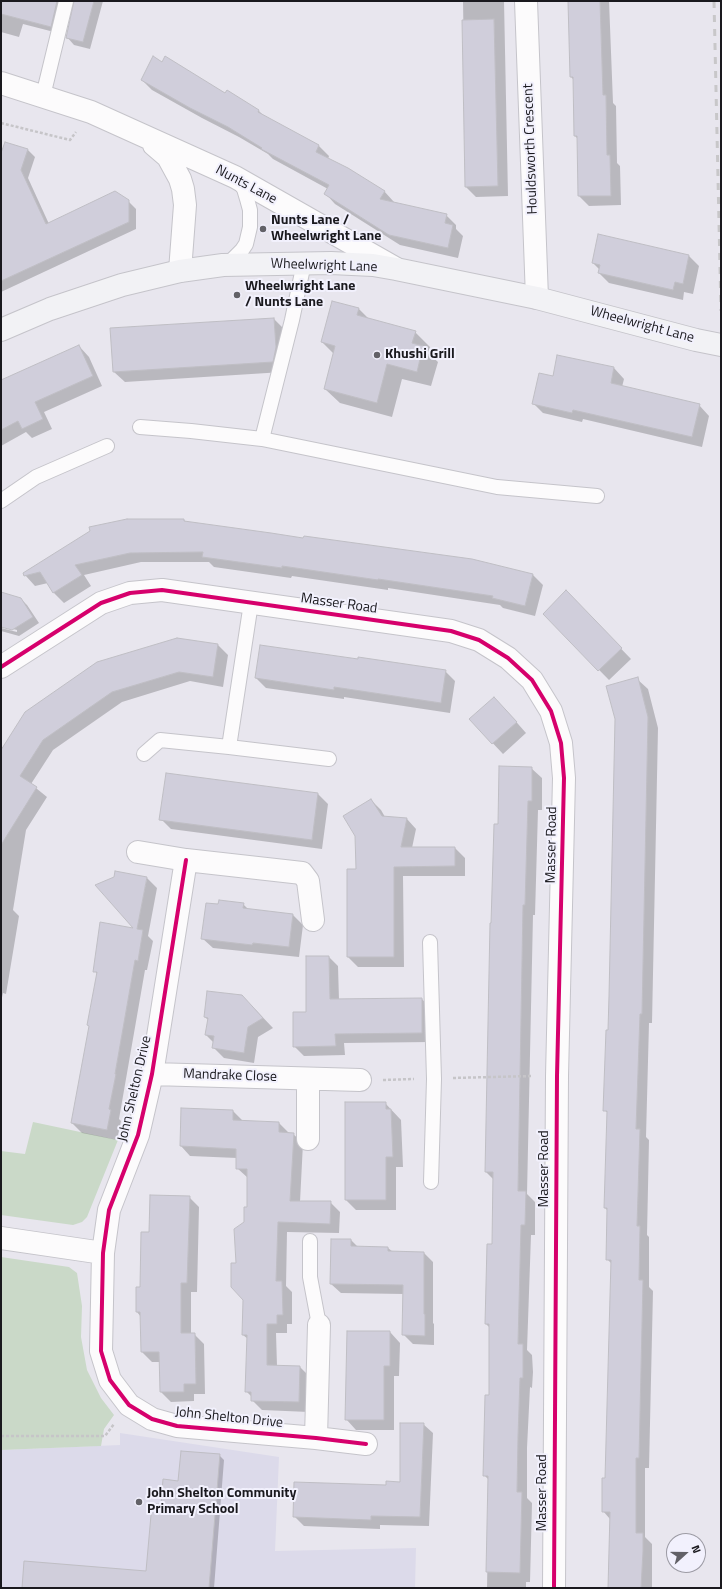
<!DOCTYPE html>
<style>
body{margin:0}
#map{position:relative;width:722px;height:1589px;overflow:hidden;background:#e8e6ee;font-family:"Titillium Web",sans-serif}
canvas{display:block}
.frame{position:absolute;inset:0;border:2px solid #1a191e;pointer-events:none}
.north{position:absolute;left:666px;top:1533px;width:40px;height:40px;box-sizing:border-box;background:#f2f1fd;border:1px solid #9c9ba4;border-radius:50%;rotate:69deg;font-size:11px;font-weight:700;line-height:16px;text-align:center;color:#1a191e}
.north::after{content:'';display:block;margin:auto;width:14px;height:18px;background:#626167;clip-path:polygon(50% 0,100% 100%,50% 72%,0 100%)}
</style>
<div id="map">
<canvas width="722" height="1589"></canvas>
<div class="frame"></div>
<div class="north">N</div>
</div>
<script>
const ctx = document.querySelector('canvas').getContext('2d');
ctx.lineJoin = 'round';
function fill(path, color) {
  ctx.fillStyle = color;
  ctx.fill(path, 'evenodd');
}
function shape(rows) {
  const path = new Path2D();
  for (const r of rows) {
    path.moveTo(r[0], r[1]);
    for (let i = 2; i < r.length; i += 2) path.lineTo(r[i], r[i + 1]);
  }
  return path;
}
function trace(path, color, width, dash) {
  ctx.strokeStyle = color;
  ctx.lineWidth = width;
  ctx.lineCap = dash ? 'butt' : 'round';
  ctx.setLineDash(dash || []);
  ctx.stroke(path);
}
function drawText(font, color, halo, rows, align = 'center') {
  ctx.font = font + ' "Titillium Web",sans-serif';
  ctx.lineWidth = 4;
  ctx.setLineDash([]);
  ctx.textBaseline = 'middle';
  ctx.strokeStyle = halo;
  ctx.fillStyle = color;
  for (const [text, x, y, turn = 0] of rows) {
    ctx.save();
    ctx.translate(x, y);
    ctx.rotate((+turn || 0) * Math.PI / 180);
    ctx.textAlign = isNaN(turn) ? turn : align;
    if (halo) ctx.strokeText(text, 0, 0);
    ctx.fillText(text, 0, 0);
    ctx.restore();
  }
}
fill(shape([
 [120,1433,279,1457,275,1551,416,1548,415,1588,1,1588,1,1450,120,1445]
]), '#dcdaea');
fill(shape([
 [33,1122,118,1140,87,1217,82,1222,73,1225,1,1215,1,1151,25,1154],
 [1,1257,69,1267,77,1273,82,1306,81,1337,87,1370,101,1398,114,1415,104,1429,101,1446,1,1450]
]), '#cad9c8');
fill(shape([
 [1,1,69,1,58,33,23,24,19,37,1,32],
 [75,1,103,1,90,49,74,45,67,37],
 [463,1,504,1,508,196,476,197,466,187],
 [569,1,609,1,613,103,616,106,617,163,620,166,621,205,589,206,579,196,578,139,575,136,574,80,571,77],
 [163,63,226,95,227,91,259,111,264,116,319,146,329,156,328,159,384,191,394,202,394,203,446,215,456,225,456,229,463,236,458,258,400,245,335,204,325,193,328,189,273,159,268,154,239,137,202,118,152,90,142,80],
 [28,150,35,157,28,178,49,224,128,201,136,209,136,229,1,292,1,152],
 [689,256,699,266,693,294,684,292,683,300,609,283,599,273,599,269,593,263],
 [358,308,370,320,415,332,430,347,428,353,438,362,431,386,402,379,392,417,340,403,325,389,334,354,322,342],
 [274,319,284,329,283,372,125,382,114,372,112,329],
 [79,346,89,357,102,386,44,412,52,429,32,438,26,432,1,446,1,393],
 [558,356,614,368,624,379,622,387,699,405,709,416,702,447,583,419,582,422,543,413,533,403,553,377],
 [184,520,186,522,533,575,543,585,535,616,503,608,500,605,388,588,388,590,292,576,291,578,214,567,209,562,141,562,84,575,91,586,64,603,54,593,48,583,35,586,25,575],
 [1,593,21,599,27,605,39,623,19,636,1,631,1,628,17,632,17,630,1,626],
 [576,602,631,659,609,680,544,614],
 [177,639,218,645,228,655,223,687,190,681,122,702,53,750,31,784,47,797,26,830,13,910,19,916,6,994,3,993,1,1002,1,752],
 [445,671,455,681,450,713,344,697,344,699,266,688,256,678],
 [637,679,648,689,658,728,652,1023,649,1023,646,1137,649,1140,647,1235,649,1237,649,1287,653,1291,649,1468,645,1468,645,1537,652,1544,652,1588,609,1588,610,1519,603,1511,606,1479,612,1264,607,1259,608,1211,605,1208,608,1113,604,1110,609,1031],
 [504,708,526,733,503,754,470,719],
 [531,768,542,778,542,810,538,810,535,915,533,915,527,1194,535,1202,535,1235,531,1235,527,1350,532,1355,533,1372,532,1388,530,1387,527,1448,527,1498,532,1503,530,1582,526,1582,526,1588,487,1588,489,1480,484,1475,490,1396,490,1328,486,1324,493,1245,494,1180,486,1172,492,924,499,825],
 [318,794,328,804,322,849,171,829,161,819],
 [371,800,381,810,385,817,407,819,416,829,412,848,455,848,465,858,465,876,403,876,404,967,358,967,348,957,357,870,356,835],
 [147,878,157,888,148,936,153,941,147,970,145,970,119,1119,121,1121,117,1140,82,1133,72,1123,90,1027,88,1025,97,974,95,971,136,930],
 [243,904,249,910,293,915,303,925,299,957,213,948,202,938,219,906],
 [329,957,338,966,339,1000,422,999,431,1009,431,1042,344,1043,345,1055,304,1056,294,1046],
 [252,1006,273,1028,258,1037,254,1063,224,1058,214,1048,214,1043,206,1035,208,1020,205,1017],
 [385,1103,401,1120,403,1167,396,1167,396,1210,356,1210,346,1200],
 [233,1111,243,1121,279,1123,289,1133,293,1134,303,1143,300,1202,330,1202,340,1212,339,1233,287,1232,286,1286,292,1292,292,1324,287,1324,287,1333,276,1333,277,1366,300,1367,310,1377,309,1412,262,1410,252,1400,252,1397,246,1391,248,1339,243,1335,244,1300,237,1264,248,1208,248,1178,237,1168,237,1158,190,1156,181,1146],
 [189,1197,199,1207,197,1292,191,1292,191,1334,194,1334,204,1344,205,1394,194,1394,194,1401,171,1402,161,1392,160,1362,152,1362,142,1352,141,1317,137,1312,150,1233],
 [351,1240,358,1247,388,1248,393,1252,424,1253,433,1262,433,1323,434,1324,434,1345,413,1344,404,1335,404,1294,341,1293,331,1284],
 [348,1332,390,1332,400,1343,399,1376,394,1376,394,1430,356,1430,346,1419],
 [423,1424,433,1433,429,1526,380,1525,380,1529,304,1526,294,1516,387,1486,401,1483],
 [219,1455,224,1460,214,1588,23,1588,147,1572,162,1506,179,1482]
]), '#0003');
const building = shape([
 [1,1,57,1,51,27,1,14,1,1],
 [74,1,94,1,83,42,66,38,74,1],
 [568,1,600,1,603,95,606,95,607,155,610,155,611,196,578,196,577,136,574,136,573,77,570,77,568,1],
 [494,19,498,186,465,187,462,20,494,19],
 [153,56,162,62,165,56,225,93,227,90,259,110,258,112,319,145,316,152,348,168,385,191,380,199,447,214,445,223,453,225,448,248,389,235,324,194,329,185,261,149,262,148,228,127,190,108,141,80,153,56],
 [5,142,28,149,21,170,46,224,115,191,129,200,129,222,1,281,1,153,5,142],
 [598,234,689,255,683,284,675,282,673,290,598,273,600,265,592,263,598,234],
 [332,301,359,308,357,315,416,331,412,343,423,346,417,372,387,364,377,403,324,389,335,346,321,342,332,301],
 [274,318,276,347,273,362,113,372,110,328,274,318],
 [79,345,93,376,35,402,43,419,22,429,18,421,1,430,1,380,79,345],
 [557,355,614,367,611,383,700,404,692,437,573,410,572,413,532,404,539,373,553,376,557,355],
 [127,519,184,519,184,521,271,533,303,538,304,536,472,559,533,574,525,606,492,598,493,596,378,579,378,580,282,566,282,568,202,557,203,552,130,553,75,565,82,575,53,593,40,572,24,576,23,573,90,531,89,527,127,519],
 [566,590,622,648,598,671,543,614,566,590],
 [1,592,21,598,33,617,12,630,1,627,1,592],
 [177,638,218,644,213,677,179,672,112,692,43,740,20,776,37,787,1,845,1,750,25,712,97,662,177,638],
 [260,645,358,659,358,657,446,670,441,703,334,687,334,690,255,678,260,645],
 [638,677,648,717,642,1014,640,1014,636,1129,640,1129,637,1226,640,1226,639,1280,643,1280,639,1458,636,1458,636,1533,643,1533,643,1551,641,1588,608,1588,610,1512,602,1512,602,1478,605,1478,611,1260,606,1260,607,1208,604,1208,607,1111,603,1111,606,1030,608,1030,609,996,615,719,606,686,638,677],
 [494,697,517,722,492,744,469,719,494,697],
 [499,766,532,767,532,801,528,801,525,905,523,905,518,1191,526,1191,525,1225,521,1225,518,1344,523,1344,523,1378,520,1378,518,1437,517,1492,522,1492,520,1573,486,1572,488,1476,483,1476,485,1395,489,1395,489,1324,485,1324,487,1244,492,1244,493,1172,485,1172,490,923,491,923,494,824,498,824,499,766],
 [166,773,318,793,312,840,159,820,166,773],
 [371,799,382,816,407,818,401,847,455,847,455,866,394,867,394,957,347,957,347,869,356,869,355,836,343,816,371,799],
 [115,871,147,877,137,929,143,930,138,961,135,960,115,1074,116,1074,109,1109,111,1110,107,1130,71,1123,89,1026,87,1025,97,972,93,972,100,922,133,928,95,885,114,877,115,871],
 [219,900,244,903,243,908,293,914,289,947,253,943,252,945,226,942,201,939,206,903,218,904,219,900],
 [306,956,329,956,330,999,422,998,422,1033,335,1034,336,1046,293,1047,293,1012,306,1012,306,956],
 [207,991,242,995,263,1018,248,1027,244,1053,212,1048,214,1036,205,1035,208,1018,204,1017,207,991],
 [345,1102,386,1102,386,1109,391,1109,393,1157,386,1157,386,1200,345,1200,345,1102],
 [181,1108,233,1110,233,1120,279,1122,279,1132,294,1133,290,1201,331,1201,330,1224,278,1222,276,1281,282,1281,283,1315,277,1315,277,1324,267,1324,267,1365,300,1366,299,1402,251,1401,251,1392,245,1392,247,1335,242,1335,243,1300,231,1287,231,1263,236,1263,234,1229,244,1222,244,1207,247,1207,247,1169,236,1169,236,1149,180,1146,181,1108],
 [150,1195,190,1196,187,1283,181,1283,181,1333,195,1333,196,1384,184,1384,184,1392,160,1392,159,1352,141,1352,140,1312,136,1312,136,1287,140,1287,141,1232,149,1232,150,1195],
 [331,1239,351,1239,351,1246,388,1247,388,1251,424,1252,424,1314,425,1314,425,1336,402,1335,403,1285,330,1284,331,1239],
 [347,1331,390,1331,390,1366,384,1366,384,1420,345,1420,347,1331],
 [400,1423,424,1423,420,1517,371,1516,371,1520,293,1517,294,1482,386,1485,386,1481,400,1482,400,1423],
 [181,1451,220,1454,209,1588,22,1588,24,1561,146,1571,152,1504,161,1504,163,1479,178,1481,181,1451]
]);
fill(building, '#d0cedb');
trace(building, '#bfbec4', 1);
const lane = shape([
 [43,96,66,1],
 [304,263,292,320,262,439,497,487,597,496],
 [224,265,231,261,242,250,246,244,250,227,250,210,247,199,244,189,238,180],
 [140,427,191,431,262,439],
 [1,501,36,477,107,446],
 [251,603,229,747,329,759],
 [144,754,160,740,229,747],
 [430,942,434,1079,431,1182],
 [310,1241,310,1277,319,1325]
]);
const street = shape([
 [526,1,537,298],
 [1,83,91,112,235,177,395,268],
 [154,145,168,157,180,179,183,189,185,205,180,271],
 [1,667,101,603,130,593,162,590,451,631,479,640,508,658,532,680,551,711,561,743,564,778,557,1076,554,1588],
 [138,852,186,860,302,873,308,881,313,920],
 [186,860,152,1074,138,1135,109,1210,103,1253,101,1351,110,1380,129,1405,152,1419,177,1426,316,1438,366,1444],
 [152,1074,360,1080],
 [308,1139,308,1079],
 [1,1238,103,1253],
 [316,1438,319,1325]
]);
const secondary = shape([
 [1,330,50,309,122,285,180,271,223,265,331,263,373,265,396,269,537,298,696,340,721,345]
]);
trace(lane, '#c5c4ca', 16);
trace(street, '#c5c4ca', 24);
trace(secondary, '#c5c4ca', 24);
trace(shape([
 [1,123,70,140,76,132],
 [453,1078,532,1076],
 [383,1080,414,1079],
 [1,1436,105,1436,114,1424]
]), '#c6c5c8', 2.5, [3, 2]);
trace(lane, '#fcfbfc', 14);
trace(street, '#fcfbfc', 22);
trace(secondary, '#f2f2f5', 22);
trace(shape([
 [714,1,721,311]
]), '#c8c7c9', 3, [7, 7]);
trace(shape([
 [1,667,101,603,130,593,162,590,451,631,479,640,508,658,532,680,551,711,561,743,564,778,557,1076,554,1588],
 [186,860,152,1074,138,1135,109,1210,103,1253,101,1351,110,1380,129,1405,152,1419,177,1426,316,1438,366,1444]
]), '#d6006c', 4);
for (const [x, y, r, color] of [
 [263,229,4,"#626167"],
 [237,295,4,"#626167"],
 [377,355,4,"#626167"],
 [139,1502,4,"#626167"]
]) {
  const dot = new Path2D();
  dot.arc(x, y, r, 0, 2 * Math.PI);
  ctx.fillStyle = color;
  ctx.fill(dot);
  trace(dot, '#f2f1fd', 1.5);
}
drawText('14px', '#1a191e', '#f2f1fd', [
 ["Houldsworth Crescent",531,149,-92],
 ["Nunts Lane",246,185,28],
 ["Wheelwright Lane",324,266,2],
 ["Wheelwright Lane",642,325,15],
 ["Masser Road",339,604,8],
 ["Masser Road",552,845,-89],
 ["Mandrake Close",230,1076,2],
 ["John Shelton Drive",135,1089,-77],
 ["Masser Road",545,1169,-90],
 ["John Shelton Drive",229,1418,6],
 ["Masser Road",543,1493,-90]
]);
drawText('bold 14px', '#1a191e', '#f2f1fd', [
 ["Nunts Lane /",271,221],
 ["Wheelwright Lane",271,237],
 ["Wheelwright Lane",245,287],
 ["/ Nunts Lane",245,303],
 ["Khushi Grill",385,355],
 ["John Shelton Community",147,1494],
 ["Primary School",147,1510]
], 'left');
</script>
